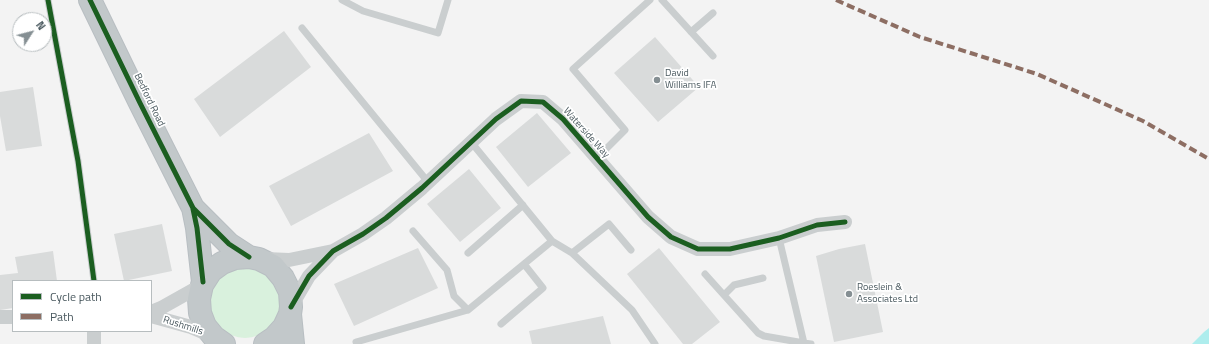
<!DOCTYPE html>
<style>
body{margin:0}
#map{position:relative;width:1209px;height:344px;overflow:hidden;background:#f3f3f3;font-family:"Titillium Web",sans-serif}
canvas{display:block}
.legend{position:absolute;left:12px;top:280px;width:140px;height:52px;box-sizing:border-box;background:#fff;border:1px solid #b7bdbf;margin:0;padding:5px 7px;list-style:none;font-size:12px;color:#4a595f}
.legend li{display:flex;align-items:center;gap:8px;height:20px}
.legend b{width:20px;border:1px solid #b7bdbf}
.north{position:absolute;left:12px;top:12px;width:40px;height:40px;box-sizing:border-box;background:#fff;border:1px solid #b7bdbf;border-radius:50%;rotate:54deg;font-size:11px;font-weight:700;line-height:16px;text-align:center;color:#4a595f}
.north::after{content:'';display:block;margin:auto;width:14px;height:18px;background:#858f93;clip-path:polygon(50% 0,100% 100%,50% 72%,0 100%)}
</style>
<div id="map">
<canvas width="1209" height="344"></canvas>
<ul class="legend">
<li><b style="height:5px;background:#1b5e20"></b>Cycle path</li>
<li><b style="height:5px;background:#8d6e63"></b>Path</li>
</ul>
<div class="north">N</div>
</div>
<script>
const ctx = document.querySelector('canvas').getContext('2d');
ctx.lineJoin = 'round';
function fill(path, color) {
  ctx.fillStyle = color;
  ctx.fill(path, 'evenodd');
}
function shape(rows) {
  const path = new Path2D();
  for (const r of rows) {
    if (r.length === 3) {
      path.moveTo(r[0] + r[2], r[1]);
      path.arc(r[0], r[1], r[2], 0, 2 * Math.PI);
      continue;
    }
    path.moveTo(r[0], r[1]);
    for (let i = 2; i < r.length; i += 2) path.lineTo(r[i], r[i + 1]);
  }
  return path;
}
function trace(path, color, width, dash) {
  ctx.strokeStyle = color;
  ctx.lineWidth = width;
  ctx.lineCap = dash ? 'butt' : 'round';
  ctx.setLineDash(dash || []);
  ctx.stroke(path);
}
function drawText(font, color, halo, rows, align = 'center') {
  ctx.font = font + ' "Titillium Web",sans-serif';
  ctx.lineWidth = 3.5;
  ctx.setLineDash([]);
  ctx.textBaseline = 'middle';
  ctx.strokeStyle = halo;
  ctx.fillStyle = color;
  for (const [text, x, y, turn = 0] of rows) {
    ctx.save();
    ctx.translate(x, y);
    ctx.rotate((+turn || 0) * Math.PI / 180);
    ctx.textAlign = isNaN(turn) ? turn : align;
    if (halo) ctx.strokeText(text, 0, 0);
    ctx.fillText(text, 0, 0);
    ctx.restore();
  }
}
fill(shape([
 [245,303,35]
]), '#d9f1dd');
fill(shape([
 [1209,328,1209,344,1192,344,1204,332]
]), '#aeeded');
fill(shape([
 [284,31,311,67,220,137,194,99],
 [655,37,699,87,658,122,614,73],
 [33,87,42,146,6,151,0,116,0,92],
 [537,113,571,153,528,187,496,147],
 [369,133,393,171,291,226,269,186],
 [469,169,501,208,460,242,427,204],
 [162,224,172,271,124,281,114,234],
 [865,244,883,332,834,342,816,256,839,249],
 [418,248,438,288,354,326,334,284],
 [659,248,720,322,692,344,683,344,627,274],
 [53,251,57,281,13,281,13,308,0,310,0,275,18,273,15,257],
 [603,316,611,344,532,344,529,331]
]), '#d9dbdb');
const trunk = shape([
 [90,0,140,103,193,208,229,244,249,257],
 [193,208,197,228,203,282],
 [290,314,293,344],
 [224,344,214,337,205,326,200,313,199,299,202,285,211,271,222,263,235,258,249,257,259,259,273,266,283,278,290,292,291,307,290,314,284,327,274,338,265,344]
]);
trace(trunk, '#b8bec2', 24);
trace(shape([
 [48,0,78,161,94,281],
 [342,0,363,11,438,33,448,0],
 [662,0,713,56],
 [302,28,428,182],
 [691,32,713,13],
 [597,158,625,130,573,69,650,0],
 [413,231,447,270,454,296,468,310,552,241,471,142],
 [779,238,804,343,811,344],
 [552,241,572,253,609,224,631,250],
 [468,253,523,205],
 [572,253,632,310,655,344],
 [705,274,758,333,764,336,804,343],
 [724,295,734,285,763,278],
 [501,324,543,288,524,264],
 [356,342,468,310]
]), '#cacecf', 7);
trace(shape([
 [265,259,289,260,333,251],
 [292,305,309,276,333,251,363,234,386,218,422,188,496,119,521,101,543,102,563,119,648,217,671,237,698,249,730,249,779,238,817,225,845,222],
 [151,312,161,308,202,285],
 [151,316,191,327,210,335],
 [0,317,13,317],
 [94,344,94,331]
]), '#cacecf', 14);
trace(trunk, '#c2c8ca', 22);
trace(shape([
 [836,0,920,37,1037,74,1143,121,1209,159]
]), '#8d6e63', 4, [8, 4]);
trace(shape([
 [48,0,78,161,94,281],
 [90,0,140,103,193,208,229,244,249,257],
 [193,209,197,228,203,282],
 [291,307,309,276,333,251,363,234,386,218,422,188,496,119,521,101,543,102,563,119,648,217,671,237,698,249,730,249,779,238,817,225,845,222]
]), '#1b5e20', 5);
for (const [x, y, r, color] of [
 [657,80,4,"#858f93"],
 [849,294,4,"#858f93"]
]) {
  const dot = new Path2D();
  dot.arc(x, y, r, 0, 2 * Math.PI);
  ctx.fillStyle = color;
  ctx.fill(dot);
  trace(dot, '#fff', 1.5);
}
drawText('10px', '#4a595f', '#fff', [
 ["David",665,74],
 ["Williams IFA",665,86],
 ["Roeslein &",857,288],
 ["Associates Ltd",857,300]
], 'left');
drawText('10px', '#4a595f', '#fff', [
 ["Bedford Road",149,100,64],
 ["Waterside Way",586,133,48],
 ["Rushmills",183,326,18]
]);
</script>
